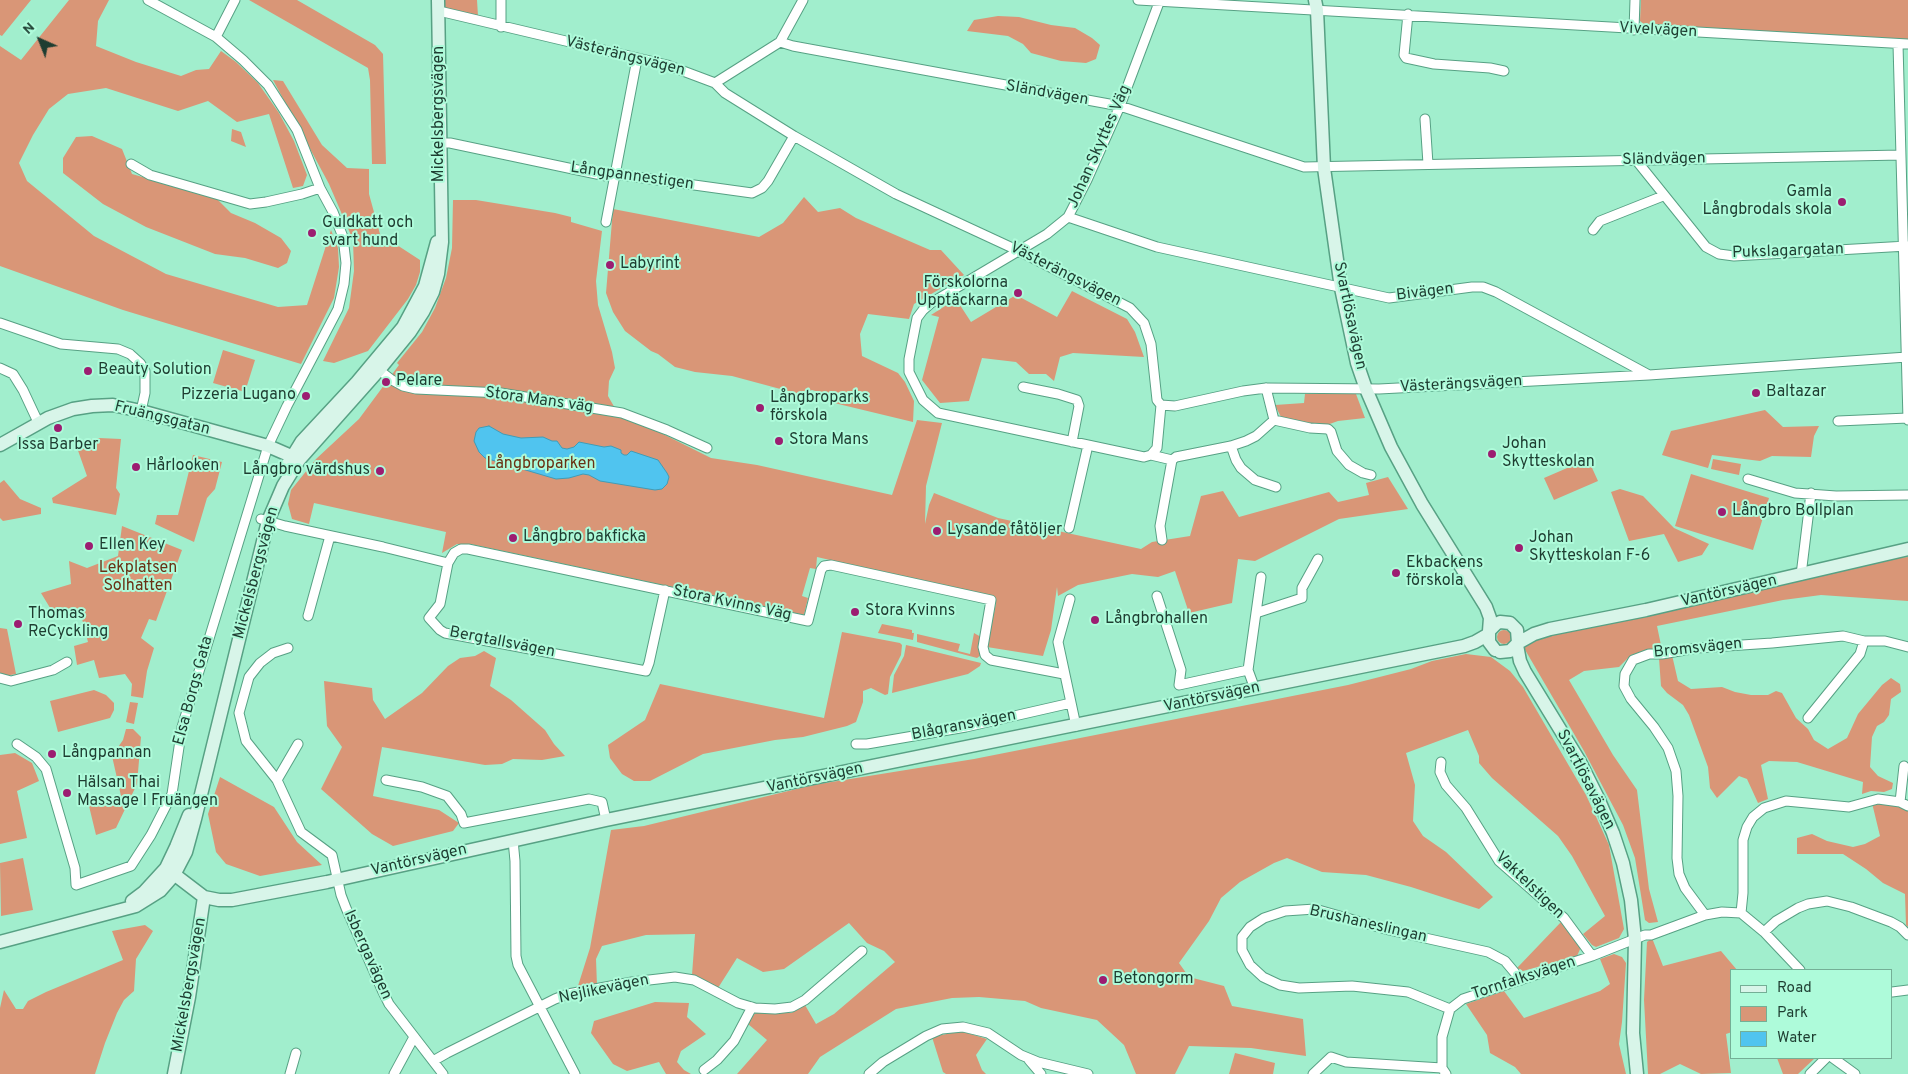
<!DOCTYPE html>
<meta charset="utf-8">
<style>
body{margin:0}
#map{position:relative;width:1908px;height:1074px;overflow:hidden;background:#a1eecd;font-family:Overpass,sans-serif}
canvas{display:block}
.legend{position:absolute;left:1730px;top:969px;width:162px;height:90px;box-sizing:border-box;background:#aefbda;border:1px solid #74af96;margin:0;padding:6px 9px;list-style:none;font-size:15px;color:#1e3d31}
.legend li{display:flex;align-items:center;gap:10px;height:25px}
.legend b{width:25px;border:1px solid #74af96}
.north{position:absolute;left:15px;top:15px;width:50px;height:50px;-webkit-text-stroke:4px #aefbda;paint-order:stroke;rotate:316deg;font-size:14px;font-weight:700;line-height:20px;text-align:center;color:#1e3d31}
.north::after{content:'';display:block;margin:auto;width:18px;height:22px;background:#1e3d31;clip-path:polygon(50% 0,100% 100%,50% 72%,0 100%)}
</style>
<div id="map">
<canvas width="1908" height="1074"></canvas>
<ul class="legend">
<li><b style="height:6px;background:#d8f5e9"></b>Road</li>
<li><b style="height:14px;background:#d99677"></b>Park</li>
<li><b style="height:14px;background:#50c4ef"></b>Water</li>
</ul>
<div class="north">N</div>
</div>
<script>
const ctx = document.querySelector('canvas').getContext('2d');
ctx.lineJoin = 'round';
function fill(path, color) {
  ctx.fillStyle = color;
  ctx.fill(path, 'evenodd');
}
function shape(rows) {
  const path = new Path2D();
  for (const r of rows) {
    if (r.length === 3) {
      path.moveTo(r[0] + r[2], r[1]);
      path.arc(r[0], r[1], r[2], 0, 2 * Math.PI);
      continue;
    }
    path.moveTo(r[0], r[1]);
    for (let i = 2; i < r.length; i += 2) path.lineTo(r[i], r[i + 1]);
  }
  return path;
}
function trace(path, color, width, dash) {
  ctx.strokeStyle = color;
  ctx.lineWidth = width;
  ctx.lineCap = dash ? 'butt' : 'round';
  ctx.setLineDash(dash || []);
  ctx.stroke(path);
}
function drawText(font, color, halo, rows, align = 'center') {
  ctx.font = font + ' Overpass,sans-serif';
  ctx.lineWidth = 4;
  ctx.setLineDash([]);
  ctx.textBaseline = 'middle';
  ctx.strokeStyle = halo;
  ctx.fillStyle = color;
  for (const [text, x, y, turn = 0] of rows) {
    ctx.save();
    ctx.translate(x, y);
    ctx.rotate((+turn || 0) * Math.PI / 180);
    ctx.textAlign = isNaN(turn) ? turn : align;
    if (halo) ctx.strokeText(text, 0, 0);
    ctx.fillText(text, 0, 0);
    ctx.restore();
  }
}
fill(shape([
 [0,0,31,0,2,36,0,35],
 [69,0,109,0,98,21,96,46,136,62,181,76,196,70,209,69,221,51,236,62,258,83,279,113,294,141,307,175,303,186,293,188,269,114,237,122,208,101,178,111,106,88,68,94,49,109,33,135,19,163,27,181,94,236,166,274,278,307,307,305,331,230,338,248,339,267,334,298,301,364,123,310,0,266,0,46,21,60],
 [249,0,297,0,375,45,383,54,386,164,372,164,370,80,368,68],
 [442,0,477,0,478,16,442,7],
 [1641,0,1908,0,1908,40,1645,25,1640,21],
 [998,16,1019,17,1051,25,1075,28,1092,38,1100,45,1096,59,1086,63,1061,61,1031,53,1023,44,1008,36,967,31,974,20],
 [273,80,283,81,322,145,347,168,369,169,369,194,380,234,420,260,420,272,416,285,408,299,368,351,334,363,323,361,349,308,354,271,353,240,329,184],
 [232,129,241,132,246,147,231,141],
 [92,136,122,149,132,174,216,198,231,213,255,223,281,238,291,251,287,263,278,268,245,258,215,254,146,227,103,204,63,173,63,158,76,137],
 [804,197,818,212,840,208,856,218,930,250,941,250,964,275,914,304,909,319,868,314,860,334,862,356,898,373,905,382,914,401,913,422,830,402,825,394,812,390,799,394,732,376,695,372,675,367,658,354,651,351,625,331,613,312,606,293,613,209,759,237,783,223],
 [453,200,476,200,555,213,571,217,571,222,602,231,596,281,598,305,612,352,615,368,609,381,608,396,620,417,653,429,711,458,757,465,892,495,917,420,942,423,926,486,925,524,929,505,934,493,998,518,1141,549,1152,542,1190,536,1201,496,1223,491,1239,517,1329,492,1338,502,1369,495,1366,483,1388,477,1408,509,1339,519,1255,561,1238,559,1232,603,1189,613,1175,571,1158,577,1132,574,1078,585,1058,596,1057,587,1051,630,1043,656,987,647,996,603,994,598,817,557,816,569,810,568,802,596,808,598,804,615,470,544,457,544,442,553,446,532,314,503,309,524,292,519,288,504,291,490,316,459,359,419,399,365,397,363,422,332,435,308,446,278,452,248],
 [1072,291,1127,319,1135,332,1144,357,1073,353,1060,357,1054,381,1046,374,1029,374,1016,362,982,358,969,401,940,403,922,380,939,317,931,315,956,299,971,322,1016,295,1057,317],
 [223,350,255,360,245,392,213,383],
 [1305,394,1356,394,1365,418,1338,421,1324,426,1281,417,1275,405,1304,403],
 [1765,410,1783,427,1819,426,1814,436,1811,457,1772,456,1760,461,1712,455,1708,468,1662,455,1671,431],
 [99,438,121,439,116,488,120,494,116,515,53,503,52,498,87,476,75,442],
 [193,455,222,462,215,489,207,498,194,542,155,524,157,515,178,515],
 [1588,459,1598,481,1554,500,1544,478],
 [1713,459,1741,464,1739,475,1711,469],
 [1691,474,1769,498,1753,550,1675,526],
 [4,480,20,499,41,508,41,514,3,521,0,518,0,483],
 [1620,489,1643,496,1674,528,1709,544,1702,555,1678,562,1664,534,1629,541,1611,492],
 [122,526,182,550,156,621,149,619,141,638,154,648,147,671,143,698,131,696,132,684,125,674,99,678,94,660,77,665,74,646,88,642,80,611,55,616,41,593,71,584,69,561,87,568,118,556],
 [1908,557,1908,601,1821,595,1783,600,1657,626,1662,650,1652,649,1641,652,1631,655,1619,667,1584,671,1569,680,1613,755,1637,790,1649,889,1658,922,1649,923,1645,920,1635,858,1623,825,1584,751,1524,648,1533,638,1751,592,1897,558],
 [882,624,912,630,912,633,914,633,913,640,878,633],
 [0,628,7,629,16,674,5,676,0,674],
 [1504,637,7],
 [842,632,900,643,902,645,901,655,890,677,888,694,885,695,871,688,863,691,863,702,856,722,847,726,803,737,775,740,703,754,650,781,634,781,622,774,610,758,608,745,645,720,660,684,824,718],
 [974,633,981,637,981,655,977,658,917,642,917,634,960,644,958,651,970,654],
 [906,645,919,648,981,663,980,666,968,674,892,693,894,675,904,656],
 [484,651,496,658,490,686,511,700,545,730,554,744,565,756,542,760,513,759,502,764,485,765,382,747,373,796,439,810,459,823,453,831,393,846,372,834,321,789,342,747,327,726,324,681,372,688,373,700,385,719,422,693,448,666,460,658,475,656],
 [1466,654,1491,657,1510,671,1523,687,1586,795,1609,845,1624,929,1619,938,1596,947,1592,945,1583,934,1605,916,1572,856,1558,836,1492,778,1479,763,1479,756,1468,730,1406,753,1415,785,1413,821,1423,836,1446,852,1493,897,1479,909,1411,887,1366,875,1322,872,1287,858,1274,863,1240,882,1221,898,1209,921,1179,963,1189,977,1224,986,1232,1006,1303,1019,1306,1056,1251,1048,1189,1046,1175,1074,1136,1074,1124,1045,1097,1020,1041,1008,1025,1001,979,997,952,998,896,1009,820,1057,808,1074,737,1074,767,1040,748,1024,753,1015,758,1012,791,1013,805,1005,816,1024,834,1014,895,962,884,951,867,943,849,923,784,969,763,972,737,958,718,988,692,975,695,934,646,935,602,946,596,959,597,986,577,989,590,948,611,830,644,826,813,785,974,759,1348,685,1411,669,1432,661],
 [1672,655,1678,681,1691,689,1722,687,1735,692,1751,695,1768,695,1776,691,1782,693,1796,718,1808,729,1814,740,1828,749,1847,738,1858,714,1882,685,1891,678,1900,684,1901,692,1891,699,1889,715,1884,722,1877,726,1872,737,1870,767,1878,776,1893,783,1892,789,1884,792,1871,791,1862,794,1863,782,1797,762,1769,761,1761,765,1768,799,1758,803,1747,779,1739,776,1717,798,1710,788,1708,767,1689,715,1683,705,1667,693,1661,686,1659,658],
 [94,690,106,695,114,703,114,710,110,718,58,732,50,701],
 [130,702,138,703,134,724,126,722],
 [126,729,133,729,141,737,137,784,116,828,96,835,89,806,121,796,112,756,123,740],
 [15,753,32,763,39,781,17,791,27,838,0,844,0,755],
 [220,777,274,807,297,842,322,865,260,876,226,864,216,852,208,814],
 [1893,801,1908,811,1908,927,1906,925,1905,894,1883,883,1866,869,1843,854,1797,854,1797,838,1812,834,1827,841,1853,847,1865,844,1880,836,1872,803],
 [23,858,33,910,1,916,0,863],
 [1561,922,1581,947,1577,956,1523,971,1517,968],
 [145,925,153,931,136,959,134,991,124,1000,117,1013,105,1043,95,1074,0,1074,0,1008,4,990,16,1009,23,1009,28,1001,46,992,123,960,112,931],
 [1652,938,1663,966,1721,951,1737,970,1732,970,1732,1032,1726,1034,1731,1073,1701,1074,1680,1064,1660,1074,1648,1074,1644,1000,1647,942],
 [1614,954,1622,957,1626,963,1622,1022,1619,1044,1626,1074,1521,1074,1515,1067,1490,1053,1487,1035,1466,1004,1504,991,1524,1018,1600,991,1610,984,1600,959],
 [655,1002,689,1003,687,1017,706,1034,681,1051,677,1062,684,1070,691,1074,666,1074,659,1062,627,1071,613,1064,591,1033,594,1021],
 [961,1031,987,1039,976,1055,982,1070,986,1074,946,1074,943,1072,932,1037],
 [1235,1053,1275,1063,1273,1074,1229,1074],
 [1777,1058,1815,1058,1798,1074,1783,1074]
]), '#d99677');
const water = shape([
 [489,426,503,434,521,438,543,437,552,441,557,441,562,448,567,449,574,447,579,442,604,447,611,446,621,450,621,453,624,455,627,455,631,451,658,460,667,473,669,477,667,484,662,489,655,490,600,481,589,475,583,474,569,478,556,479,485,458,479,452,474,441,476,432,479,428,489,426]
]);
fill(water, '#50c4ef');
trace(water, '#419cb6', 1);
const street = shape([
 [501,0,501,27],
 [1138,0,1908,44],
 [1160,0,1120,106,1087,180,1068,217,1047,234,931,303,923,310,917,318,909,359,909,372,923,400,938,413,1144,457,1151,455,1157,448,1161,405],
 [439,11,667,65,715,83,725,93,794,136,896,194,1019,251,1130,308,1144,323,1151,344,1157,400,1161,405,1175,406,1243,391,1266,388,1379,389,1649,375,1907,357],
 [1408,14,1404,55,1406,58,1434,64,1490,68,1504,71],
 [1634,30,1635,0],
 [216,37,235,0],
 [780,42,793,46,1120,106,1304,167,1901,155],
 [1898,44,1908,420],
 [715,83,780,42,803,0],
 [1425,119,1428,164],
 [440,143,450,143,606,176,622,175,752,193,762,188,768,181,794,136],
 [1636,160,1706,247,1719,254,1734,256,1907,246],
 [131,164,150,175,250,204,266,202,302,194,320,188],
 [1068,217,1157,247,1389,298,1472,287,1483,287,1496,292,1649,375],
 [606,222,637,59],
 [1593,230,1600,221,1663,196],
 [0,323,61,344,118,349,130,354,140,363,145,371,145,393,141,411],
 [375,367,392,380,403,386,416,389,501,393,622,413,667,430,707,448],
 [0,368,13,374,23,390,38,422],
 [1023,387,1058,394,1077,400,1079,406,1072,442],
 [1266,388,1274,420,1310,428,1328,429,1331,432,1337,451,1349,465,1363,473,1371,475],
 [1838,421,1908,418],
 [1231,446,1236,460,1241,468,1255,480,1276,487],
 [1151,455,1172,460],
 [1748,479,1795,493,1836,496,1908,495],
 [261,519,285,526,383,547,448,563,440,604,429,618,440,630,445,633,646,671,649,663,665,590],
 [1069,528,1088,445],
 [1162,540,1160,526,1172,460,1176,457,1231,446,1246,441,1256,436,1274,420],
 [448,563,454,553,461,549,468,549,808,621,821,570,824,566,831,565,991,600,983,647,985,655,991,660,1064,674],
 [1801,575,1811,493],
 [1157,596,1181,670,1179,685,1248,670],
 [1070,599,1058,642,1076,726],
 [1256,613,1302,598,1302,588,1318,559],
 [308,616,330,536],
 [288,648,273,653,260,663,249,677,239,713,246,741,277,780,301,832,332,855,341,895,346,908,383,992,389,1004,443,1074],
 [0,678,11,681,53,670,67,662],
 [1255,689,1248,670,1261,577],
 [1808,718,1860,654,1864,641],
 [17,744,36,757,46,769,75,868,76,885,131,866,151,835,172,794,182,727,268,446,287,406,338,309,344,284,346,263,343,237,333,212,320,188,297,130,268,85,243,60,216,37,148,0],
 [856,744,867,744,966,727,1071,703],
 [1441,762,1440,772,1446,785,1466,808,1499,861,1564,918,1592,956],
 [277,780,298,744],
 [386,780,422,787,447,796,461,814,464,823,589,799,602,802,606,820],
 [1900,802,1904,766],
 [513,840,515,861,516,956,518,965,575,1074],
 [1741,913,1743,893,1743,840,1747,827,1753,817,1764,808,1786,801,1849,807,1878,799,1900,802,1908,806],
 [1705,915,1685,888,1679,874,1677,858,1678,796,1676,771,1668,748,1654,727,1631,699,1624,686,1625,674,1633,660,1649,654,1662,654,1697,648,1772,643,1843,636,1864,641,1885,641,1908,647],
 [1764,932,1776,921,1798,908,1808,904,1827,901,1851,907,1891,922,1900,927,1908,935],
 [1892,992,1908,990],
 [1450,1009,1408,992,1352,986,1299,988,1280,985,1263,977,1250,965,1242,950,1242,937,1250,927,1264,918,1285,911,1315,909,1389,930,1488,952,1505,961,1521,980],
 [1833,1058,1855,1074],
 [1029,1060,1041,1074],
 [433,1061,447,1053,555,999,568,994,632,982,675,977,694,980,738,1003,755,1008,775,1009,792,1007,805,1000,862,951],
 [704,1070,717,1060,734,1041,752,1007],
 [290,1074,296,1053],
 [394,1074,414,1037],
 [869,1074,883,1062,926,1036,942,1029,963,1027,988,1033,1021,1055,1038,1062,1088,1074],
 [1313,1074,1331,1057,1346,1062,1442,1068],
 [1446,1074,1442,1068,1442,1037,1450,1009,1463,999,1592,956,1645,935,1651,935,1705,915,1722,912,1741,913,1764,932,1800,970],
 [1810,1074,1826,1058]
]);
const secondary = shape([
 [1315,0,1317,10,1324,168,1341,288,1357,363,1366,389,1391,447,1422,504,1486,607,1490,618,1489,631],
 [0,445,48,418,73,409,92,406,113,405,141,411,268,446,298,459],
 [286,467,302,441,357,382,403,327,425,286,437,242],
 [1518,643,1534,634,1550,629,1646,610,1908,549],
 [1517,645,1520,661,1525,672,1580,762,1598,798,1613,833,1623,863,1631,900,1635,939,1633,1033,1637,1074],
 [1495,650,1489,642,1489,631,1496,624,1500,622,1510,623,1517,630,1518,643,1510,651,1500,652],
 [166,868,204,897,219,900,232,900,327,882,606,820,1464,646,1475,642,1489,634],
 [132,901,144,892,166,868,176,847,189,815],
 [0,942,136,906,160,891,174,875,186,852,195,819,268,521,283,486,299,460,379,370,410,332,423,312,433,292,438,274,442,242,438,0],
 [174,1074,189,997,204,897]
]);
trace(street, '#57a184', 11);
trace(secondary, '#57a184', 15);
trace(street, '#fff', 9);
trace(secondary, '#d8f5e9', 12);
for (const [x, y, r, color] of [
 [1842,202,5,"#9c1d71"],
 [312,233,5,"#9c1d71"],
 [610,265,5,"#9c1d71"],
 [1018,293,5,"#9c1d71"],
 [88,371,5,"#9c1d71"],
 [386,382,5,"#9c1d71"],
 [1756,393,5,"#9c1d71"],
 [306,396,5,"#9c1d71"],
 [760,408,5,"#9c1d71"],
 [58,428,5,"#9c1d71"],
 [779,441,5,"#9c1d71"],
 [1492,454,5,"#9c1d71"],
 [136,467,5,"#9c1d71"],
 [380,471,5,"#9c1d71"],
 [1722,512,5,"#9c1d71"],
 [937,531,5,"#9c1d71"],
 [513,538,5,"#9c1d71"],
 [89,546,5,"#9c1d71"],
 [1519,548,5,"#9c1d71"],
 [1396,573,5,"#9c1d71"],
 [855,612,5,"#9c1d71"],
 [1095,620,5,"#9c1d71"],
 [18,624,5,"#9c1d71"],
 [52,754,5,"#9c1d71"],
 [67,793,5,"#9c1d71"],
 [1103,980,5,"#9c1d71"]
]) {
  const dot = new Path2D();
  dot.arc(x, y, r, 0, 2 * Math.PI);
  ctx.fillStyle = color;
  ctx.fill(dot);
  trace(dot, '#aefbda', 2);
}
drawText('16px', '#1e3d31', '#aefbda', [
 ["Vivelvägen",1658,31,3],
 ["Västerängsvägen",625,57,14],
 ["Sländvägen",1047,94,10],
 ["Mickelsbergsvägen",440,114,-90],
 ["Johan Skyttes Väg",1100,147,-66],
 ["Sländvägen",1664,160,-1],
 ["Långpannestigen",632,177,8],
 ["Pukslagargatan",1788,252,-2],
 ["Västerängsvägen",1065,275,27],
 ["Bivägen",1425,293,-7],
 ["Svartlösavägen",1349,316,78],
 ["Västerängsvägen",1461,385,-3],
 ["Stora Mans väg",539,401,8],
 ["Fruängsgatan",162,419,14],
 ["Mickelsbergsvägen",257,573,-75],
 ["Vantörsvägen",1729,592,-13],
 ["Stora Kvinns Väg",732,604,12],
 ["Bergtallsvägen",502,643,11],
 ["Bromsvägen",1698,649,-6],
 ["Elsa Borgs Gata",194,691,-75],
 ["Vantörsvägen",1212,698,-12],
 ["Blågransvägen",964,726,-11],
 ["Vantörsvägen",815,779,-12],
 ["Svartlösavägen",1585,780,63],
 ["Vantörsvägen",419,861,-13],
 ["Vaktelstigen",1529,886,44],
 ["Brushaneslingan",1368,925,13],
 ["Isbergavägen",367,955,66],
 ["Tornfalksvägen",1524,979,-18],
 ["Mickelsbergsvägen",190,985,-80],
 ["Nejlikevägen",604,990,-12]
]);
drawText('16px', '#1e3d31', '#aefbda', [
 ["Gamla",1832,193,"right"],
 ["Långbrodals skola",1832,211,"right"],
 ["Guldkatt och",322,224],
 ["svart hund",322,242],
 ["Labyrint",620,265],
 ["Förskolorna",1008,284,"right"],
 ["Upptäckarna",1008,302,"right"],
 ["Beauty Solution",98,371],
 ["Pelare",396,382],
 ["Baltazar",1766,393],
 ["Pizzeria Lugano",296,396,"right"],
 ["Långbroparks",770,399],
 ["förskola",770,417],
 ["Stora Mans",789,441],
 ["Johan",1502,445],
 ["Skytteskolan",1502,463],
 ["Issa Barber",58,446,"center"],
 ["Hårlooken",146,467],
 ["Långbro värdshus",370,471,"right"],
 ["Långbro Bollplan",1732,512],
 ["Lysande fåtöljer",947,531],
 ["Långbro bakficka",523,538],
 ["Johan",1529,539],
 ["Skytteskolan F-6",1529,557],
 ["Ellen Key",99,546],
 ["Ekbackens",1406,564],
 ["förskola",1406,582],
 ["Stora Kvinns",865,612],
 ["Thomas",28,615],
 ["ReCyckling",28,633],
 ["Långbrohallen",1105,620],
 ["Långpannan",62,754],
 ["Hälsan Thai",77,784],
 ["Massage I Fruängen",77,802],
 ["Betongorm",1113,980]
], 'left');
drawText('16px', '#693114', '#aefbda', [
 ["Långbroparken",541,465],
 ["Lekplatsen",138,569],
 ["Solhatten",138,587]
]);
</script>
